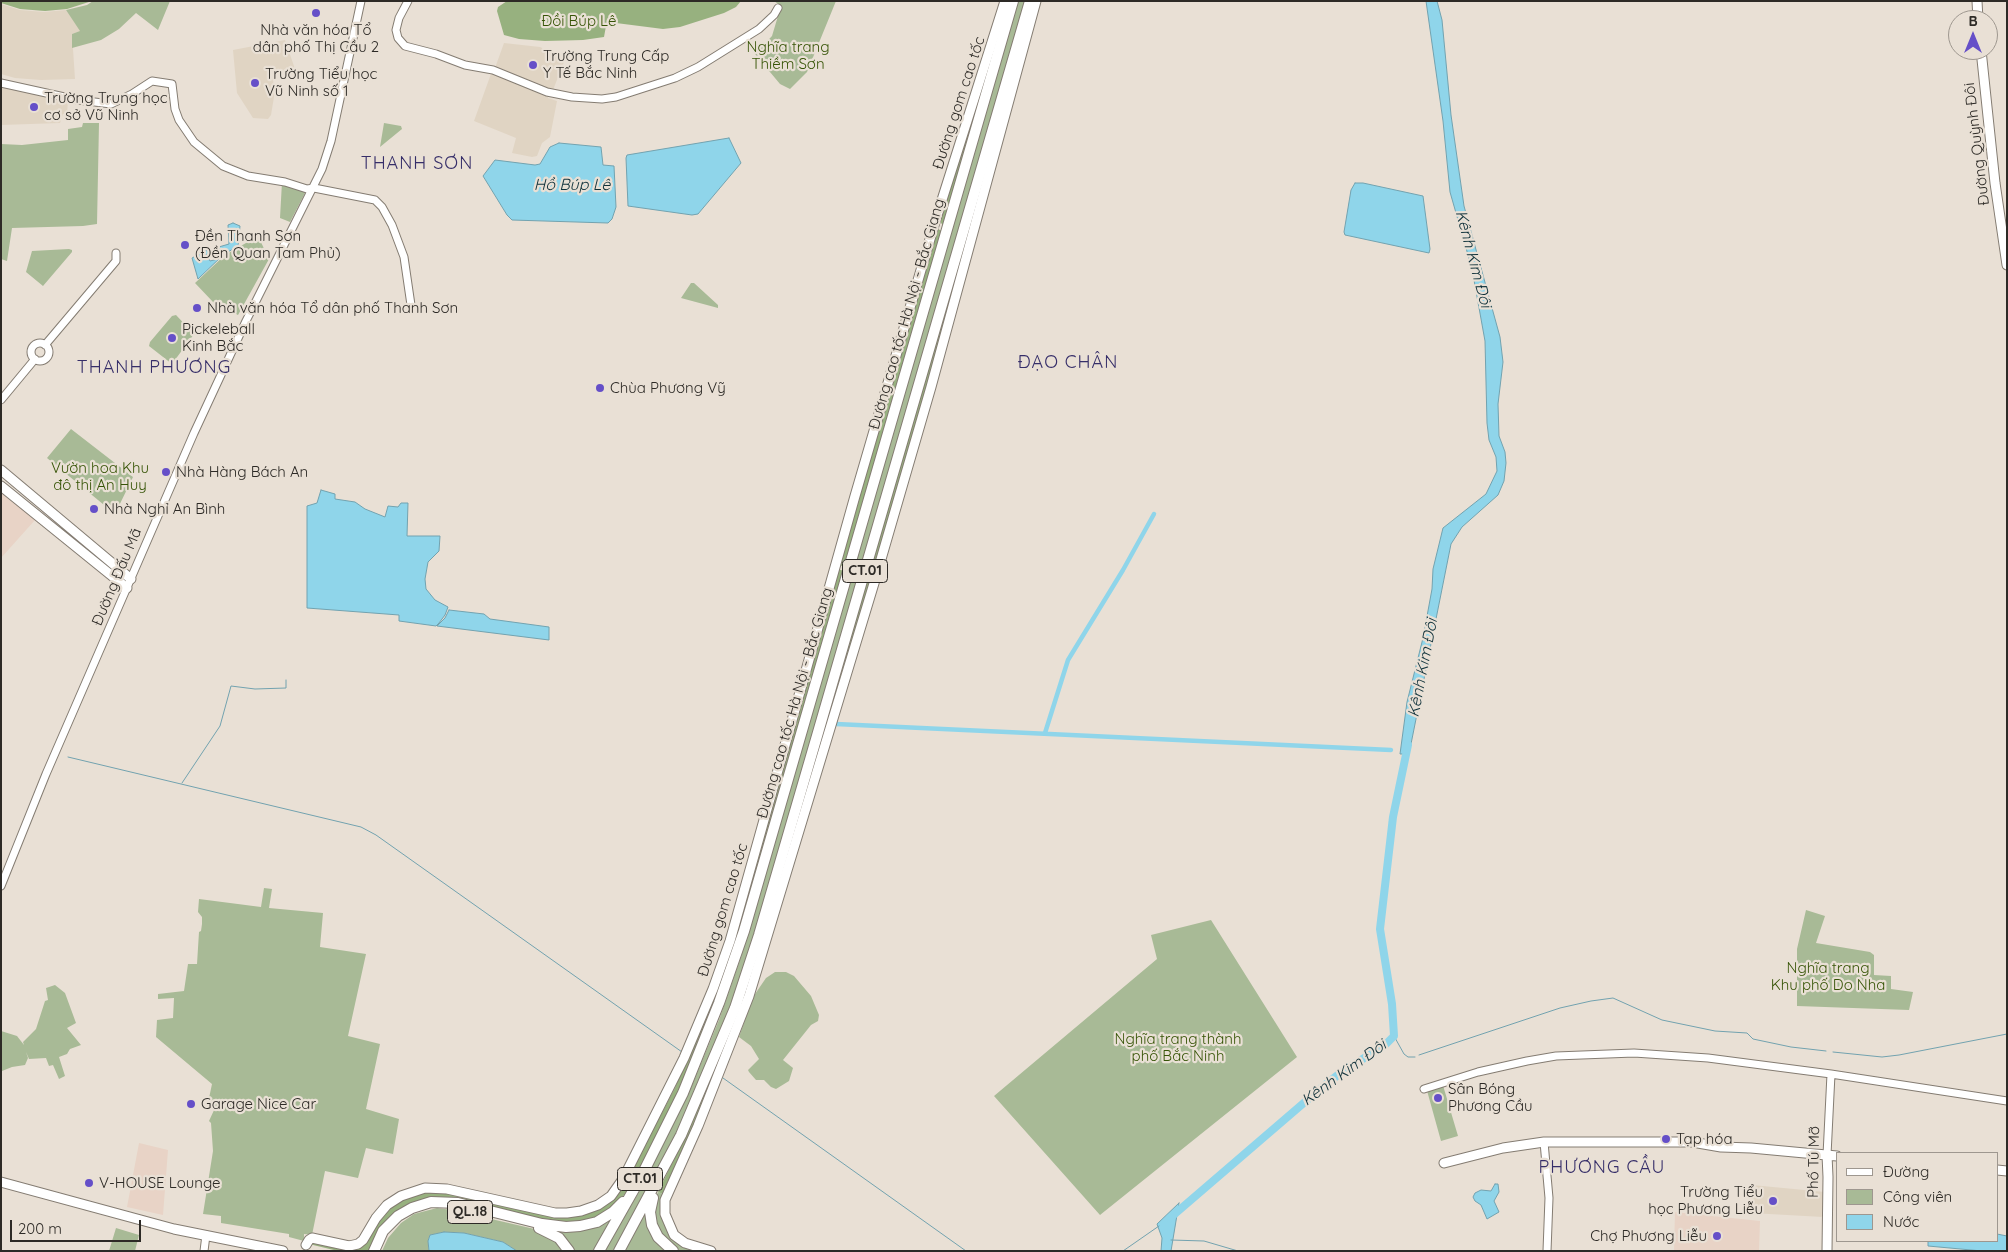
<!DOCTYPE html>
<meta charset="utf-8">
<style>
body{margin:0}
#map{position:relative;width:2008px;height:1252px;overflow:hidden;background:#e9e0d5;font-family:Quicksand,sans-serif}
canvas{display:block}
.frame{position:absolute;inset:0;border:2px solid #2d2a26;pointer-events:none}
.legend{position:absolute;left:1836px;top:1152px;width:162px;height:90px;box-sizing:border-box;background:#e9e0d5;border:1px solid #9e978f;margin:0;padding:6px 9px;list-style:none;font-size:15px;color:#2d2a26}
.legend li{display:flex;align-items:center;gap:10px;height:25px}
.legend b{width:25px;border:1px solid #9e978f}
.north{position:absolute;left:1948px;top:10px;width:50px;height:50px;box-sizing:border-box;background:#e9e0d5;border:1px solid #9e978f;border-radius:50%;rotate:0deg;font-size:14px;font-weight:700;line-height:20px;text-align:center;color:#2d2a26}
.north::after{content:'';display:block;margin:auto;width:18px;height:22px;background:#654fc8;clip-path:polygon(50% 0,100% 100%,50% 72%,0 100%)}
.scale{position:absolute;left:10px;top:1220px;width:131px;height:22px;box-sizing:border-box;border:2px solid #2d2a26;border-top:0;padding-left:6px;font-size:15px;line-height:18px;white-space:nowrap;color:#2d2a26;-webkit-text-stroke:4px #e9e0d5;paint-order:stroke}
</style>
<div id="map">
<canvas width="2008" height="1252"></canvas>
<div class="frame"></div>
<ul class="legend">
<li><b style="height:6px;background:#fff"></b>Đường</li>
<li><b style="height:14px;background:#a8ba96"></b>Công viên</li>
<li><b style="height:14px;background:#8fd5ea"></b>Nước</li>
</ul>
<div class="north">B</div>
<div class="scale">200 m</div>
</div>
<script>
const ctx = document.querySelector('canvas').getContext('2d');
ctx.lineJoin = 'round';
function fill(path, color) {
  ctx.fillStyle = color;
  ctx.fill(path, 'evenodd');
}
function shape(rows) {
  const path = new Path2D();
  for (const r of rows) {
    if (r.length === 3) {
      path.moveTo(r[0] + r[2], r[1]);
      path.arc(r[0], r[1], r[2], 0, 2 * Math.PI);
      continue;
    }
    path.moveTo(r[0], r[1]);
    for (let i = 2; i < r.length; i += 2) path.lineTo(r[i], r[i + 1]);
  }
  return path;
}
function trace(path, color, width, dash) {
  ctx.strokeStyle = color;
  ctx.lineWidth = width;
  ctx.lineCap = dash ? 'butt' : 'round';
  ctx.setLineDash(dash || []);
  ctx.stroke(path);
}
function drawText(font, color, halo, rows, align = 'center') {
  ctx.font = font + ' Quicksand,sans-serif';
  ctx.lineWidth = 4.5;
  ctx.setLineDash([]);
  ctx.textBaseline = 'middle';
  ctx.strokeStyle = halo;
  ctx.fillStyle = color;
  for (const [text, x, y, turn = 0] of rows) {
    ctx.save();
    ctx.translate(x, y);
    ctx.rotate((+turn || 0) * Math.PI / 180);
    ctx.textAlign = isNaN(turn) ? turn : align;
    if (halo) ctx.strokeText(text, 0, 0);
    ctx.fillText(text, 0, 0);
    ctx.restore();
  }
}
fill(shape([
 [1,493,35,520,1,558],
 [139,1143,168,1150,163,1215,127,1207],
 [1675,1212,1760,1221,1759,1251,1674,1251]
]), '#e8d3c6');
fill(shape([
 [1,4,20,10,44,12,66,10,81,31,72,34,75,79,41,80,15,78,1,74],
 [285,40,295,69,273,74,274,97,271,115,268,119,253,118,237,93,233,50],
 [504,43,540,47,551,52,564,62,553,90,495,68],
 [492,71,548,93,548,98,557,101,550,137,542,143,537,156,532,157,512,153,516,138,474,121],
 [1,85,68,100,67,114,63,114,60,123,1,125],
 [1752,1185,1825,1192,1823,1217,1751,1213]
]), '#e0d4c3');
fill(shape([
 [93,1,170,1,158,30,136,13,119,29,101,40,72,48,72,34,80,31,66,10,87,5],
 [774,1,836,1,807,72,790,89,780,84,755,54,772,36,781,6],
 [1018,1,1026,1,746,962,719,1038,693,1098,662,1164,613,1251,604,1251,642,1187,688,1095,719,1020,741,957],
 [83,123,99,123,97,224,83,226,12,228,7,261,1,259,1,144,22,145,68,140,68,129,82,127],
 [384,123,401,126,402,129,380,147],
 [282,182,306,191,290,222,280,218],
 [259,238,269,259,238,315,213,302,195,283,225,255,253,239],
 [69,249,72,250,72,252,43,286,26,272,32,251],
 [691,283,694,283,718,305,718,308,681,298],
 [176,315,194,334,172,364,149,346,150,342,172,316],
 [71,429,133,477,115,514,47,458],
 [264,888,272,889,269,908,323,913,320,947,366,954,348,1036,380,1044,366,1109,399,1119,393,1154,366,1148,358,1178,325,1171,312,1235,304,1234,304,1241,289,1237,289,1234,221,1223,221,1216,203,1214,213,1151,211,1123,209,1121,215,1108,208,1103,212,1084,156,1037,157,1020,173,1018,174,998,158,999,158,994,184,991,188,964,197,964,199,932,201,931,202,924,202,917,198,912,199,899,261,907],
 [1806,910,1825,916,1816,943,1870,952,1874,955,1874,975,1891,976,1891,989,1913,992,1909,1010,1797,1006,1797,949],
 [1211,920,1297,1057,1100,1215,994,1096,1157,959,1151,935],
 [775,972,786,972,794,976,811,996,819,1015,818,1021,811,1025,783,1060,793,1068,789,1081,776,1089,771,1087,764,1080,756,1080,749,1072,748,1070,759,1059,751,1046,739,1037,753,997,766,978],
 [55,985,65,993,76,1023,67,1028,81,1045,70,1049,67,1054,59,1057,65,1076,59,1079,53,1065,49,1066,46,1058,29,1059,26,1052,28,1058,25,1065,12,1067,2,1071,1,1076,1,1031,17,1036,24,1045,23,1042,36,1029,45,1001,48,1000,46,988],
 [1442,1082,1458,1136,1441,1141,1426,1087],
 [658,1192,663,1194,661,1215,668,1234,673,1239,699,1251,681,1251,668,1244,654,1222,655,1198],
 [648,1205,648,1213,670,1251,624,1251],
 [437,1208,452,1210,539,1230,548,1233,567,1251,517,1251,503,1242,464,1233,444,1232,430,1235,428,1241,429,1251,382,1251,388,1238,401,1223,414,1214],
 [621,1208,596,1251,572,1251,553,1228],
 [116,1228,139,1235,135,1251,109,1251]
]), '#a8ba96');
fill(shape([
 [1,1,92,1,67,9,45,11,20,9,1,3],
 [507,1,741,1,736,7,724,13,680,27,663,29,616,23,606,26,604,37,583,40,545,41,519,39,504,35,497,11,498,7],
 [1008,1,944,227,939,220],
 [936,228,942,231,846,568,840,565,840,561],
 [962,246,965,252,872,578,867,576],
 [838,569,844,571,747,910,698,1052,636,1176,624,1195,609,1211,588,1221,558,1224,469,1204,408,1206,370,1251,338,1251,309,1244,312,1241,352,1248,379,1221,386,1211,407,1196,438,1190,550,1214,597,1209,635,1164,675,1088,705,1016],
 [868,579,870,582,823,732,760,950,742,1005,696,1124,663,1194,658,1192,687,1133,726,1042]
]), '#97b17f');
const water = shape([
 [1426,1,1437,1,1442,20,1451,115,1464,206,1500,337,1503,362,1498,404,1499,436,1505,452,1506,463,1504,481,1498,495,1462,527,1451,544,1409,754,1400,754,1407,702,1423,638,1432,589,1433,569,1443,528,1486,494,1497,471,1496,457,1489,440,1487,423,1485,341,1472,269,1450,192,1443,121,1426,1],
 [729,138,741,163,698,214,692,215,628,206,626,158,627,155,729,138],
 [559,143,601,147,603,165,614,166,616,207,612,219,608,223,512,220,507,215,483,176,495,160,535,165,540,164,550,147,559,143],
 [1355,183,1363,183,1423,196,1430,249,1429,253,1345,235,1344,232,1351,190,1355,183],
 [233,223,240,226,238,246,223,255,198,279,192,258,199,254,208,257,210,261,218,259,220,255,217,251,212,251,209,255,205,254,205,251,229,244,228,225,233,223],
 [321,490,335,494,335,499,355,502,365,509,385,517,388,506,398,507,401,503,408,503,407,536,440,536,439,551,428,562,425,579,426,589,435,600,448,607,445,615,439,623,436,626,399,621,399,615,307,608,307,506,317,503,321,490],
 [449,610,484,614,490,619,549,627,549,640,437,626,445,618,449,610],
 [1495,1184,1498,1184,1499,1192,1494,1201,1499,1212,1487,1219,1481,1205,1475,1201,1473,1197,1475,1193,1481,1190,1491,1191,1495,1184],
 [1179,1203,1171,1251,1161,1251,1162,1238,1157,1224,1179,1203],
 [444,1232,464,1233,503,1242,517,1251,429,1251,428,1241,430,1235,444,1232],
 [1997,1234,2007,1236,2007,1251,1982,1251,1928,1246,1928,1241,1997,1241,1997,1234]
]);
fill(water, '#8fd5ea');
trace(water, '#72a2af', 1);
trace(shape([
 [68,757,361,827,376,835,682,1052],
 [182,783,220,726,231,686,255,689,286,688,286,680],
 [1394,1036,1404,1054,1408,1057,1415,1057],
 [1833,1052,1882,1057,1899,1055,2007,1034],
 [1419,1055,1560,1008,1591,1001,1613,998,1662,1020,1715,1031,1747,1033,1753,1039,1791,1047,1826,1051],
 [723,1078,966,1251],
 [1171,1240,1204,1241,1238,1251],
 [1123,1251,1159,1226]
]), '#72a2af', 1);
trace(shape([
 [836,724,1391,750],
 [1045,733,1068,660,1123,570,1154,514]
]), '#8fd5ea', 4.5);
trace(shape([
 [1170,1218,1320,1089,1343,1071,1384,1046,1394,1036,1392,1004,1380,929,1393,817,1408,745]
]), '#8fd5ea', 8);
const minor = shape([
 [408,1,399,18,396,30,398,38,405,46,436,54,465,65,493,70,547,92,572,97,602,99,616,97,675,78,698,67,759,29,774,15,778,8],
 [1,83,78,100,111,104,132,94,152,81,172,84,175,109,179,120,194,142,223,166,248,176,285,182,307,189,314,188,375,200,382,207,392,225,404,257,411,305],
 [40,352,9],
 [45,345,116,261,116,253],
 [1,400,35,359],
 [1,886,46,774,194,433,246,321,322,169,331,141,361,1],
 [1424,1089,1478,1072,1527,1061,1556,1056,1634,1053,1708,1058,1831,1074,2007,1101],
 [1544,1142,1549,1198,1547,1251],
 [1827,1155,1831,1074],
 [204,1251,206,1235]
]);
const major = shape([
 [1977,1,1978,20],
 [1981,50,1995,183,2007,265],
 [1,470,131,579],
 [1,486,127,588],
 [1827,1155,1828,1177,1827,1251],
 [1444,1163,1503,1148,1544,1142,1692,1142,1721,1147,1751,1148,1837,1156],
 [1997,1170,2007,1171],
 [1,1182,174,1229,283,1251],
 [306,1245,309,1240,312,1238,349,1246,358,1244,363,1240,376,1218,387,1205,401,1196,425,1188,447,1189,555,1213,567,1213,581,1211,598,1205,611,1196,623,1179,684,1058,713,989,730,941,855,496,935,222,1005,1],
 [711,1251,685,1243,674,1235,665,1214,665,1200,698,1126,749,996,875,580,931,387,1036,1]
]);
const highway = shape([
 [653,1198,650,1212,652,1225,658,1237,673,1251],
 [539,1228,559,1238,569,1251],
 [374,1251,383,1231,398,1216,412,1208,431,1202,458,1203,542,1224,566,1227,580,1226,597,1222,613,1212,623,1202],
 [599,1251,642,1175,683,1093,719,1003,744,931,1013,1],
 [619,1251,681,1135,735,1008,759,935,819,729,1030,1]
]);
trace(minor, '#847c72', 9);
trace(major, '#847c72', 11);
trace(highway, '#847c72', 12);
trace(minor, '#fff', 7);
trace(major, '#fff', 9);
trace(highway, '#fff', 10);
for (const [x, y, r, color] of [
 [316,13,5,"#654fc8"],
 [533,65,5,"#654fc8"],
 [255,83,5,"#654fc8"],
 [34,107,5,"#654fc8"],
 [185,245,5,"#654fc8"],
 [197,308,5,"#654fc8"],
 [172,338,5,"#654fc8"],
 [600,388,5,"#654fc8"],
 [166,472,5,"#654fc8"],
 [94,509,5,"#654fc8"],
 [1438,1098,5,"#654fc8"],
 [191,1104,5,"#654fc8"],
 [1666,1139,5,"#654fc8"],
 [89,1183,5,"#654fc8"],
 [1773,1201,5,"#654fc8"],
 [1717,1236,5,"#654fc8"]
]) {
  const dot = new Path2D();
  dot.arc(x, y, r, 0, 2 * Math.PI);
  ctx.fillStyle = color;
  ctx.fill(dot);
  trace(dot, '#e9e0d5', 2);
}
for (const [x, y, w] of [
 [865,571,45],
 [640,1179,45],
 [470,1212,45]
]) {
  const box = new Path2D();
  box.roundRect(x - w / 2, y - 11.5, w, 23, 4);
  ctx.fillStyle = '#e9e0d5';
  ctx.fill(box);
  trace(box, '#2d2a26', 1);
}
drawText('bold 14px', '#2d2a26', null, [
 ["CT.01",865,571],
 ["CT.01",640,1179],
 ["QL.18",470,1212]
]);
drawText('15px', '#365406', '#e9e0d5', [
 ["Đồi Búp Lê",579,21],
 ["Nghĩa trang",788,47],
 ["Thiềm Sơn",788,64],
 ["Vườn hoa Khu",100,468],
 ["đô thị An Huy",100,485],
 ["Nghĩa trang",1828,968],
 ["Khu phố Do Nha",1828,985],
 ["Nghĩa trang thành",1178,1039],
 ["phố Bắc Ninh",1178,1056]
]);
drawText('15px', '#2d2a26', '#e9e0d5', [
 ["Nhà văn hóa Tổ",316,30,"center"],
 ["dân phố Thị Cầu 2",316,47,"center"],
 ["Trường Trung Cấp",543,56],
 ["Y Tế Bắc Ninh",543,73],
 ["Trường Tiểu học",265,74],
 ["Vũ Ninh số 1",265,91],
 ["Trường Trung học",44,98],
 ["cơ sở Vũ Ninh",44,115],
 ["Đền Thanh Sơn",195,236],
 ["(Đền Quan Tam Phủ)",195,253],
 ["Nhà văn hóa Tổ dân phố Thanh Sơn",207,308],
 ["Pickeleball",182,329],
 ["Kinh Bắc",182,346],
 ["Chùa Phương Vỹ",610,388],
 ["Nhà Hàng Bách An",176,472],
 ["Nhà Nghỉ An Bình",104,509],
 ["Sân Bóng",1448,1089],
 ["Phương Cầu",1448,1106],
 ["Garage Nice Car",201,1104],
 ["Tạp hóa",1676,1139],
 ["V-HOUSE Lounge",99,1183],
 ["Trường Tiểu",1763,1192,"right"],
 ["học Phương Liễu",1763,1209,"right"],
 ["Chợ Phương Liễu",1707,1236,"right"]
], 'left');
drawText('15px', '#2d2a26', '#e9e0d5', [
 ["Đường gom cao tốc",959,103,-72],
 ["Đường Quỳnh Đôi",1977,144,-97],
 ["Đường cao tốc Hà Nội - Bắc Giang",907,314,-74],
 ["Đường Đấu Mã",117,577,-67],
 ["Đường cao tốc Hà Nội - Bắc Giang",795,703,-74],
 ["Đường gom cao tốc",723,910,-73],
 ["Phố Tú Mỡ",1814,1162,-89]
]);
drawText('italic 16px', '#0f313a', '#e9e0d5', [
 ["Hồ Búp Lê",572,185],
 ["Kênh Kim Đôi",1473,259,75],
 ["Kênh Kim Đôi",1423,668,-79],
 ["Kênh Kim Đôi",1344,1073,-36]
]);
ctx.letterSpacing = '1px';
drawText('18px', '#362e69', '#e9e0d5', [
 ["THANH SƠN",417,164],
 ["ĐẠO CHÂN",1068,363],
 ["THANH PHƯƠNG",154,368],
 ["PHƯƠNG CẦU",1602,1168]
]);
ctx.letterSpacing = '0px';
</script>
